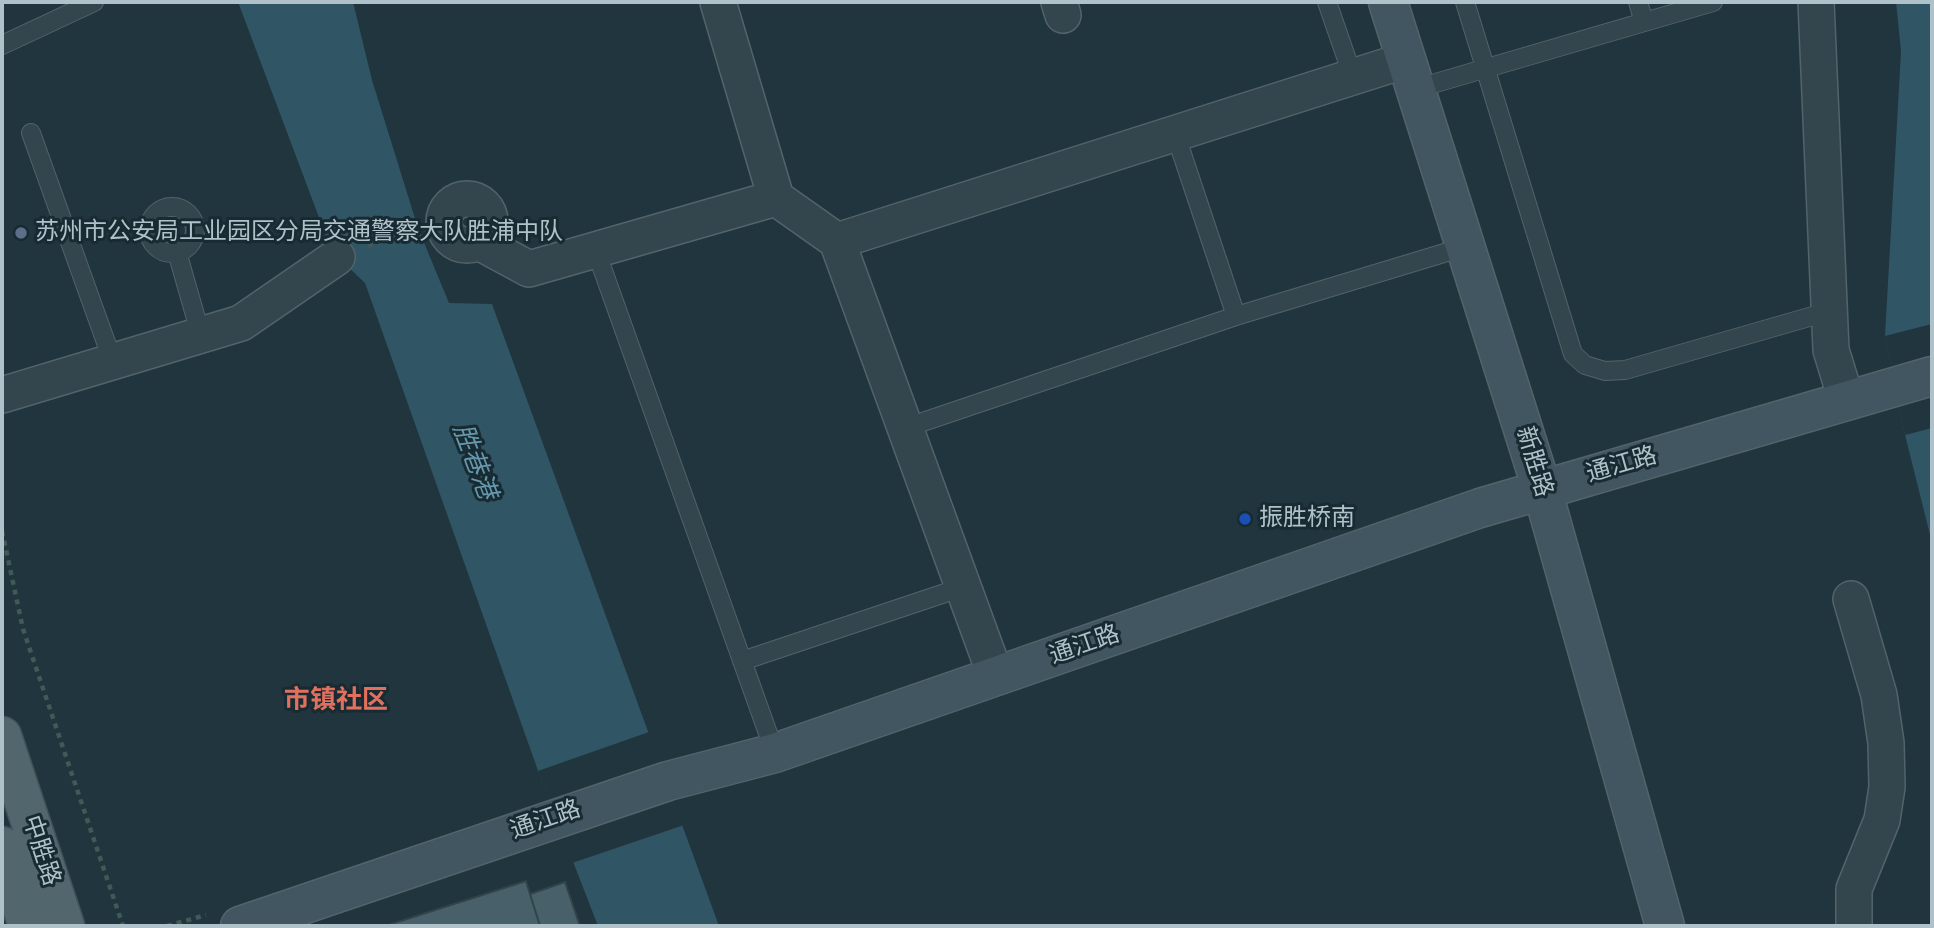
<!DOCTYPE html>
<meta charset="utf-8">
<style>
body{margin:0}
#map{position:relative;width:1934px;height:928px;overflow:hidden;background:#20353d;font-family:Jost,sans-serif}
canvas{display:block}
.frame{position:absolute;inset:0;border:4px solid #afc1c9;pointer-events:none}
</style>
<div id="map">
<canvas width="1934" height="928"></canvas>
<div class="frame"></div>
</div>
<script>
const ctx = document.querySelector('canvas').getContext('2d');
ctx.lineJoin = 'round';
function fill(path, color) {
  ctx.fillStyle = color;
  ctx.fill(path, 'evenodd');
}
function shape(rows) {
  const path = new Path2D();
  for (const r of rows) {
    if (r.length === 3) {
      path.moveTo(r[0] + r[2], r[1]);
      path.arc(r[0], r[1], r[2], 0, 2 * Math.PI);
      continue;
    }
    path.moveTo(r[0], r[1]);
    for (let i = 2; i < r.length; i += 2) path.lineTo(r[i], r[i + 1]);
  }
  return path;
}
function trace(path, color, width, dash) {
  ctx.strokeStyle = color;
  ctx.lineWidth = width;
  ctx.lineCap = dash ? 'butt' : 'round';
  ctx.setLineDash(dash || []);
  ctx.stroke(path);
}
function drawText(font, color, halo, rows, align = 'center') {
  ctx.font = font + ' Jost,"Noto Sans SC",sans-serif';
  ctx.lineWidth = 6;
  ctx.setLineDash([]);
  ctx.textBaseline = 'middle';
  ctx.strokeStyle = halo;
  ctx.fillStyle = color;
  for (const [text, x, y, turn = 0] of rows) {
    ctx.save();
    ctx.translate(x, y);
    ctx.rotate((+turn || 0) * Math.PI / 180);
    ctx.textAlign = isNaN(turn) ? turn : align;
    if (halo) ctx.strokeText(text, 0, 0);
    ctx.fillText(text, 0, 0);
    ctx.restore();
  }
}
fill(shape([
 [238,2,353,2,372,80,418,228,449,303,492,304,719,926,598,926,542,782,365,283,332,252],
 [1896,2,1932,2,1932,543,1905,435,1885,336,1901,51]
]), '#305564');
fill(shape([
 [1932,324,1932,428,1905,435,1885,336],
 [649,732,684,825,572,863,538,771]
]), '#20353d');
const building = shape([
 [526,881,540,926,385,926,526,881],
 [565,882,580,926,540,926,530,894,565,882]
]);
fill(building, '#486069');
trace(building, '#32434a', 2);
const lane = shape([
 [1327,2,1353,77],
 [1465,2,1573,354,1585,365,1605,371,1625,370,1830,311],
 [1638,2,1644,22],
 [2,45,94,2],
 [1415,89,1713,2],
 [31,133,113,362],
 [1175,133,1236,316],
 [172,230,23],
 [596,251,775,753],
 [177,252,201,336],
 [905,428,1236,316,1464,247],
 [742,661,963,587]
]);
const street = shape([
 [718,2,776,198],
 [1059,2,1063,15],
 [1816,2,1831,350,1847,402],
 [467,222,23],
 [837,241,1406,60],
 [479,242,529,269,776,198,837,241,996,677],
 [2,395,241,323,337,257],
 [1851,599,1879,695,1886,743,1887,787,1882,820,1854,889,1854,926]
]);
const secondary = shape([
 [1388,2,1542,489,1665,926],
 [240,926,668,781,775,753,1480,508,1932,376]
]);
const primary = shape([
 [2,736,65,926],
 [2,846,28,926]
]);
trace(lane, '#52646b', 20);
trace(street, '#52646b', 38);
trace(secondary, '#52646b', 41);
trace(primary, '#405259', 41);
trace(shape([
 [368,246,418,228,447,234],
 [2,531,23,629,123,926],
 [167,926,206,915]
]), '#405a56', 4.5, [5, 5]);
trace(lane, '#34464d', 18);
trace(street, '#34464d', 35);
trace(secondary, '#425661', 38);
trace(primary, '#52666e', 38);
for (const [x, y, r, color] of [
 [21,233,7,"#5c6f8a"],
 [1245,519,7,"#1a4fb4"]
]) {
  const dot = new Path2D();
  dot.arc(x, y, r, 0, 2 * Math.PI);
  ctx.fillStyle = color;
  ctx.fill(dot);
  trace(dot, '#192b32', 2.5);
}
drawText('24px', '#afc1c9', '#192b32', [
 ["苏州市公安局工业园区分局交通警察大队胜浦中队",35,233],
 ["振胜桥南",1259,519]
], 'left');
drawText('24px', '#afc1c9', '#192b32', [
 ["新胜路",1533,462,73],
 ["通江路",1622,466,-16],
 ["通江路",1085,646,-19],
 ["通江路",546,821,-19],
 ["中胜路",40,851,72]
]);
drawText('italic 26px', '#6598ac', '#192b32', [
 ["胜巷港",473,462,69]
]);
drawText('bold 26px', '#e1705e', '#192b32', [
 ["市镇社区",336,702]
]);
</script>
